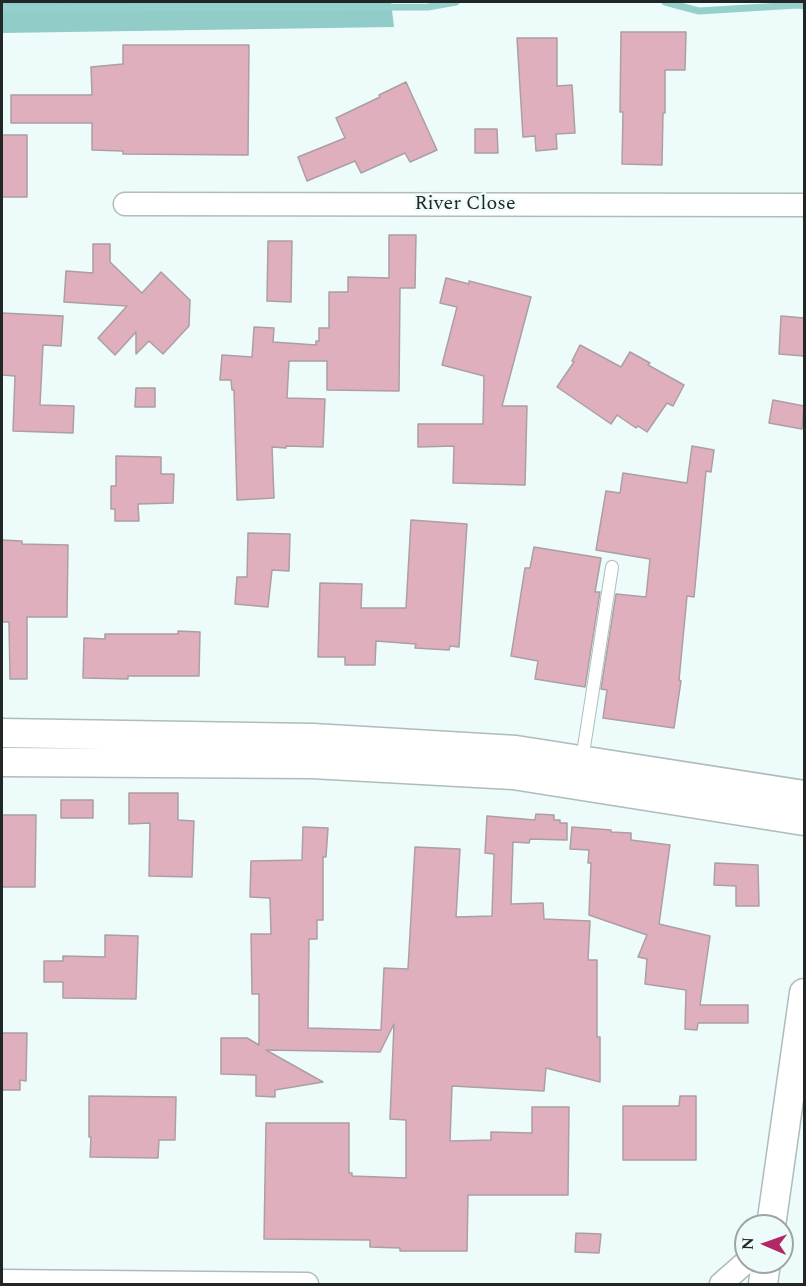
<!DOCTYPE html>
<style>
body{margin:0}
#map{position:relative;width:806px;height:1286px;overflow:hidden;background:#edfbfa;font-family:Spectral,serif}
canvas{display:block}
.frame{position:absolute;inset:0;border:3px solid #212626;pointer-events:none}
.north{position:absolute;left:734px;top:1214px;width:60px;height:60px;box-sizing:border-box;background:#edfbfa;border:2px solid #9ba6a5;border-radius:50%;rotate:272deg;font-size:16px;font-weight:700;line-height:24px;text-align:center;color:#212626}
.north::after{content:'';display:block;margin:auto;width:21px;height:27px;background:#b22866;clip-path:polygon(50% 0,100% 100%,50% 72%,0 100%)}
</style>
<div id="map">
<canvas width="806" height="1286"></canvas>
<div class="frame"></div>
<div class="north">N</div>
</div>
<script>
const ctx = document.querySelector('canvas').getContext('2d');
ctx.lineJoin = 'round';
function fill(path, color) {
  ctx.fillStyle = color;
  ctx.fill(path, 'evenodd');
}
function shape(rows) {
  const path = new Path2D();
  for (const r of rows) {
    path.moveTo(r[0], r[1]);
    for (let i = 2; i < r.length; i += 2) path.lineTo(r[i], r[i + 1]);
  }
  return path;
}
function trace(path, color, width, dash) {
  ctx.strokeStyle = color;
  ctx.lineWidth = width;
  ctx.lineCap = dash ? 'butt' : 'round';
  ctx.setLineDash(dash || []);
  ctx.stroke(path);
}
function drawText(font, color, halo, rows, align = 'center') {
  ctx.font = font + ' Spectral,serif';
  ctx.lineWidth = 4.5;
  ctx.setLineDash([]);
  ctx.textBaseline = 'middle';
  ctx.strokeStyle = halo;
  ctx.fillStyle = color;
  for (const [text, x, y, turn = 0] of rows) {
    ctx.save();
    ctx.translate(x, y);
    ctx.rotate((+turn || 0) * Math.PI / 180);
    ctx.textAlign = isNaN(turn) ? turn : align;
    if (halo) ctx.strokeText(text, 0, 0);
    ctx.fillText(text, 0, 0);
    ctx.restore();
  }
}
fill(shape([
 [2,2,391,2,394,27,2,33]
]), '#91ccc9');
trace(shape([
 [665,2,699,11,798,5,804,6],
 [2,8,428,7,456,2]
]), '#96d0cd', 7);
const building = shape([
 [621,32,686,32,685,70,665,70,665,113,663,113,662,165,622,164,623,112,620,112,621,32],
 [517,38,557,38,557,86,572,85,575,133,556,134,557,149,536,151,535,136,523,137,517,38],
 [123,45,249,45,248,155,123,154,123,151,92,150,92,123,11,123,11,95,92,95,91,67,123,64,123,45],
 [406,82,437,150,410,162,405,153,361,173,355,161,307,181,298,157,345,138,336,118,380,97,379,95,406,82],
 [475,129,497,129,498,153,475,153,475,129],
 [2,135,27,135,27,197,2,197,2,135],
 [389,235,416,235,415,288,400,288,399,391,327,390,327,361,289,361,287,398,325,399,323,447,286,446,286,448,272,447,274,498,237,500,234,390,232,390,231,380,220,380,222,355,252,357,254,327,274,328,273,342,316,345,316,341,319,341,319,328,329,328,329,292,348,292,348,277,389,278,389,235],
 [268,241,292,241,291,302,267,301,268,241],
 [93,244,110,244,110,262,142,293,161,272,190,300,189,326,163,354,149,341,136,354,136,332,115,355,98,338,127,306,64,302,66,271,93,273,93,244],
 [446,278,469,284,469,281,531,297,502,406,527,406,525,485,453,483,454,446,418,447,418,424,483,424,484,376,442,365,457,307,440,303,446,278],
 [2,313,63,316,61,346,43,345,40,405,74,406,73,433,13,431,15,376,2,375,2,313],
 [781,316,804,318,804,356,779,354,781,316],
 [580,345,621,367,630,352,650,363,648,365,684,385,673,406,667,403,647,432,638,426,636,428,617,415,611,424,557,387,574,362,572,361,580,345],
 [136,388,155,388,155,407,135,407,136,388],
 [773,400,804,406,802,429,769,423,773,400],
 [692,446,714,450,711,472,706,471,694,597,687,596,679,680,681,681,674,728,603,718,607,690,601,689,616,594,646,597,650,559,596,550,606,491,620,493,623,473,687,483,692,446],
 [116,456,161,457,161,474,174,474,173,503,138,504,139,521,115,521,115,509,111,509,111,486,116,486,116,456],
 [411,520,467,524,459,647,450,646,449,650,415,648,416,644,376,641,375,665,345,665,345,657,318,657,320,583,362,584,361,608,406,608,411,520],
 [248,533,290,534,289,571,272,570,268,607,235,604,237,577,247,577,248,533],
 [2,540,22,541,22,544,68,545,67,617,27,617,27,679,10,679,9,622,2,622,2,540],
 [534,547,601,558,595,592,600,592,585,687,535,679,538,661,511,656,525,568,530,568,534,547],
 [178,631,200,632,199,676,128,676,128,679,83,678,84,638,105,639,105,634,178,634,178,631],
 [129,793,178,793,178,820,194,821,192,877,149,876,150,823,129,824,129,793],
 [61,800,93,800,93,818,61,818,61,800],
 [536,814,554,815,554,820,560,820,560,823,567,823,567,840,530,839,529,843,513,842,511,904,543,903,544,919,590,921,588,960,597,960,597,1037,600,1037,600,1082,546,1068,544,1091,452,1086,450,1141,491,1140,491,1132,532,1133,532,1107,569,1107,568,1195,468,1195,467,1251,400,1251,400,1248,370,1247,370,1240,264,1239,266,1123,349,1123,349,1173,352,1173,352,1176,406,1178,406,1120,390,1119,394,1024,380,1052,266,1050,323,1082,275,1090,275,1097,256,1096,256,1075,221,1074,221,1038,247,1038,259,1045,259,994,252,994,251,934,271,934,270,898,250,897,251,861,302,860,303,827,328,828,326,857,323,857,323,920,317,920,317,939,309,939,308,1028,381,1030,384,968,408,969,415,847,460,849,456,917,492,916,494,854,485,853,487,816,535,820,536,814],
 [2,815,36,815,35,887,2,887,2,815],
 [572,827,611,830,611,832,631,833,631,840,670,845,659,924,710,936,700,1005,748,1005,748,1023,698,1023,697,1030,685,1029,686,990,645,984,647,959,638,957,647,935,589,915,591,863,588,863,589,850,570,849,572,827],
 [715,863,758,865,759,906,736,906,736,886,714,885,715,863],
 [105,935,138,936,136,999,63,998,63,982,44,982,44,961,63,961,63,956,105,957,105,935],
 [2,1033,27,1033,26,1081,20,1080,20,1090,2,1090,2,1033],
 [89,1096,176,1097,175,1140,159,1140,158,1158,90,1157,91,1137,89,1137,89,1096],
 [680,1096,696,1096,696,1160,623,1160,623,1106,679,1106,680,1096],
 [576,1233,601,1234,599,1253,575,1252,576,1233]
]);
fill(building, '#e0afbd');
trace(building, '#ab9fa3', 1.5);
const service = shape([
 [582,760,612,567]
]);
const minor = shape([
 [125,204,804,205],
 [2,1281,307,1284],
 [721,1284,746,1262]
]);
const tertiary = shape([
 [2,733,313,738,516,750,804,795],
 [2,762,312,764,513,775,804,821],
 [771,1226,804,993],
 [763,1284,766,1262]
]);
trace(service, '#aebcbb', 14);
trace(minor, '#aebcbb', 25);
trace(tertiary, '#aebcbb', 31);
trace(service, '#fff', 12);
trace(minor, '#fff', 22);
trace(tertiary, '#fff', 28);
drawText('20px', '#212626', '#edfbfa', [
 ["River Close",465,205]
]);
</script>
